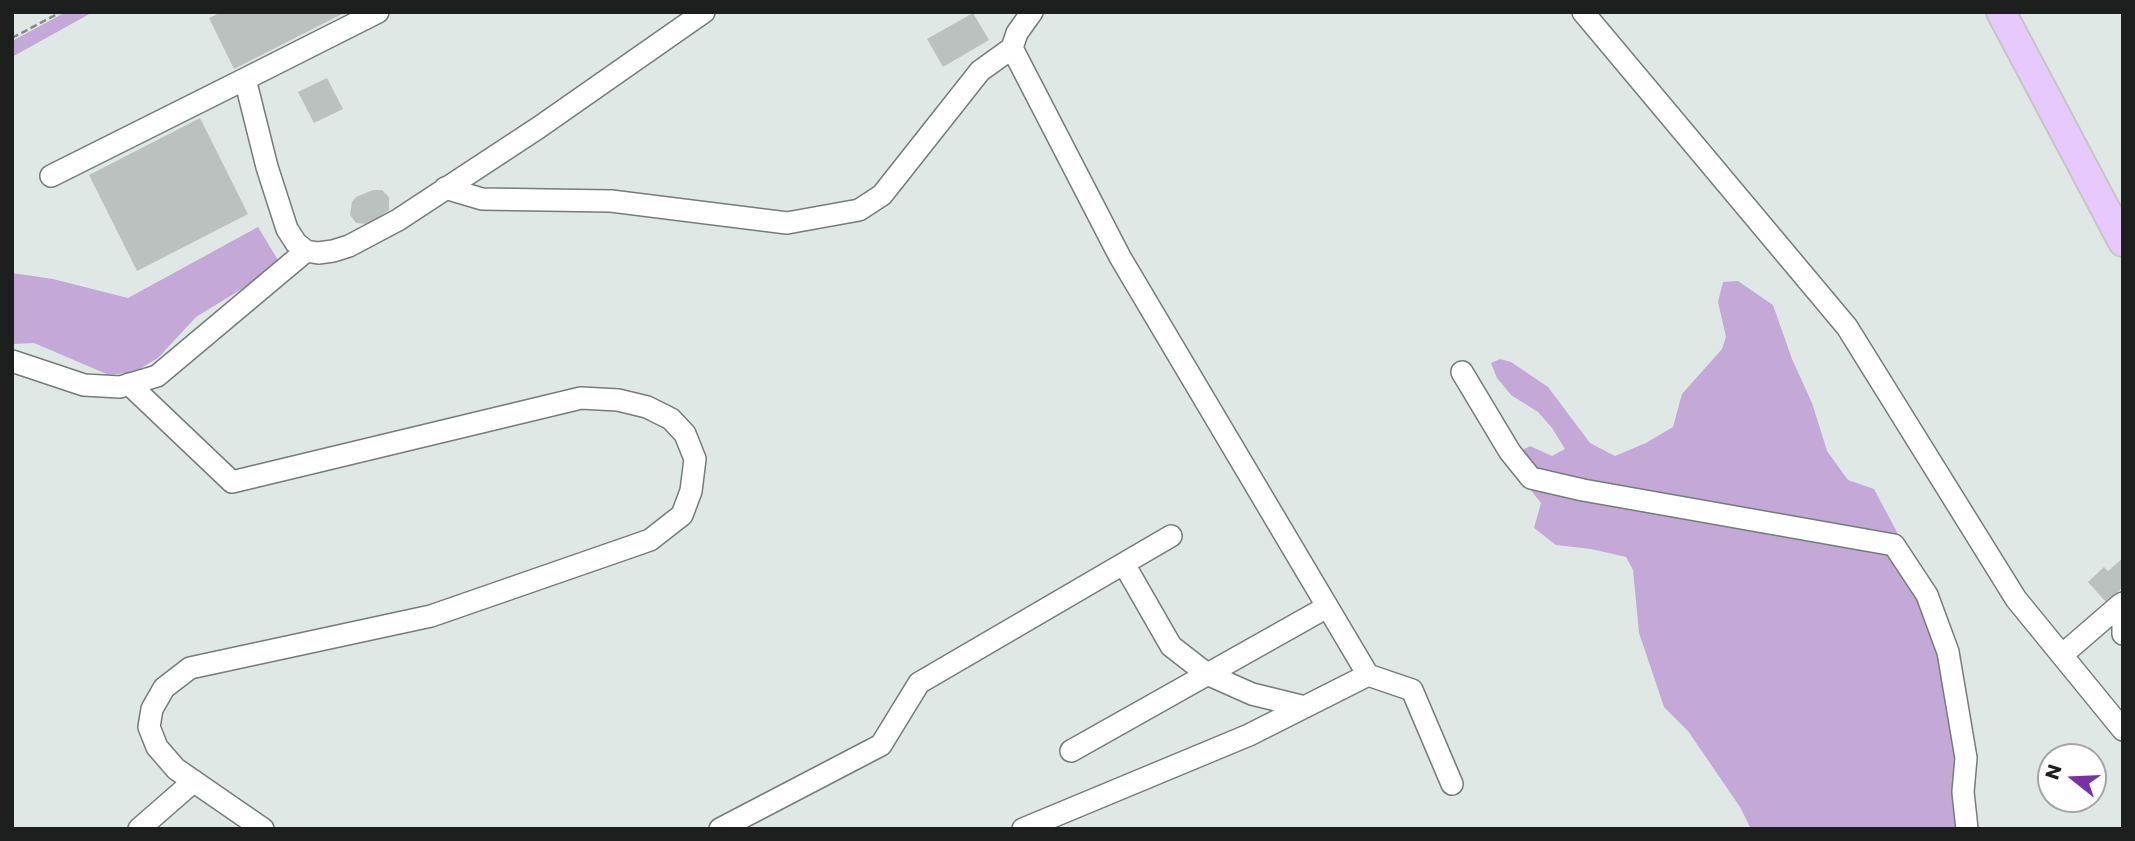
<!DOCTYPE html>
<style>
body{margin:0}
#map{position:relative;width:2135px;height:841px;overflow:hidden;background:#e0e8e6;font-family:Poppins,sans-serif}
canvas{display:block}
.frame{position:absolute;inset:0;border:14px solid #1c1f1e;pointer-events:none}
.north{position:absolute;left:2037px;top:743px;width:70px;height:70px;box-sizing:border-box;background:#fff;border:2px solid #a4a5a5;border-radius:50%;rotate:288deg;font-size:19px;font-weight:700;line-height:28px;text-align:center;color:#1c1f1e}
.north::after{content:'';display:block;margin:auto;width:24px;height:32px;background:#7930a2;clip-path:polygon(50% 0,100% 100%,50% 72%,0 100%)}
</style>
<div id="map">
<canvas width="2135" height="841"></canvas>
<div class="frame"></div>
<div class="north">N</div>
</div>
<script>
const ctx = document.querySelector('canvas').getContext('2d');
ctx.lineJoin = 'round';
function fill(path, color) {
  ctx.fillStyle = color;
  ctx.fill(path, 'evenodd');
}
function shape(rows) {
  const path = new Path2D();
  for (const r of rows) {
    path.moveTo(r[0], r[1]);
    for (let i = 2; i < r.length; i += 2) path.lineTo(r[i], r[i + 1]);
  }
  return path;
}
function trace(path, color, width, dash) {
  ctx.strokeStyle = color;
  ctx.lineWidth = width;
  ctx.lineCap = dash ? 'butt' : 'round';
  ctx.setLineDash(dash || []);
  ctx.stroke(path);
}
fill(shape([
 [66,12,93,12,12,57,12,41],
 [258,227,281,265,196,317,158,358,134,372,109,375,34,343,12,344,12,273,53,279,128,298],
 [1738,281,1773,305,1792,359,1812,403,1827,451,1848,480,1874,489,1938,609,1970,829,1751,829,1740,807,1688,731,1664,707,1639,633,1633,570,1626,557,1591,549,1556,545,1534,528,1541,503,1511,465,1517,453,1530,446,1552,456,1565,449,1552,428,1538,412,1511,395,1497,378,1491,363,1500,359,1511,362,1548,387,1590,443,1615,456,1646,443,1673,427,1682,394,1722,349,1726,337,1718,302,1723,282]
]), '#c4a8d8');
fill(shape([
 [222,12,346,12,234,69,209,18],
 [973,13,989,40,943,67,927,39],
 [327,78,343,109,314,123,298,92],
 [200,118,248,214,137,271,89,175],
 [373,190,382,190,389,197,389,210,370,224,356,223,350,215,352,202,356,197],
 [2123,558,2123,587,2106,602,2088,582,2104,567,2108,571]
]), '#bac1bf');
const minor = shape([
 [378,12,245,79,267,167,287,229,296,243,306,251,318,253,333,251,349,246,398,220,538,128,704,12],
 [1032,12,1017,33,1012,48,1120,257,1368,675,1412,690,1452,784],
 [1583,12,1847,327,2016,599,2123,730],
 [51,176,245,79],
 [445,188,482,199,611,201,787,223,859,210,882,195,980,71,1012,48],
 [12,361,84,385,120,387,157,376,306,251],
 [1462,372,1510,452,1531,478,1583,490,1894,545,1927,595,1948,652,1966,758,1963,792,1967,829],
 [129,384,232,482,581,398,618,400,647,407,671,419,685,434,695,459,691,491,682,515,650,540,431,616,190,668,164,688,152,709,149,727,157,747,176,769,263,829],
 [1124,564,1171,646,1207,674,1252,694,1305,707],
 [2123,603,2123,634],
 [2062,655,2121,604],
 [1071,751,1327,607],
 [139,829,194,781],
 [720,829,881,745,919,683,1171,536],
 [1023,829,1249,735,1368,675]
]);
const major = shape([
 [2001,12,2123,242]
]);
trace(minor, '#757c7a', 24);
trace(major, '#c4c5c4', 32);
trace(shape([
 [12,38,61,12]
]), '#858b89', 2.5, [7, 3.5]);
trace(minor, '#fff', 21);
trace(major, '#e8c9fe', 28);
</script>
